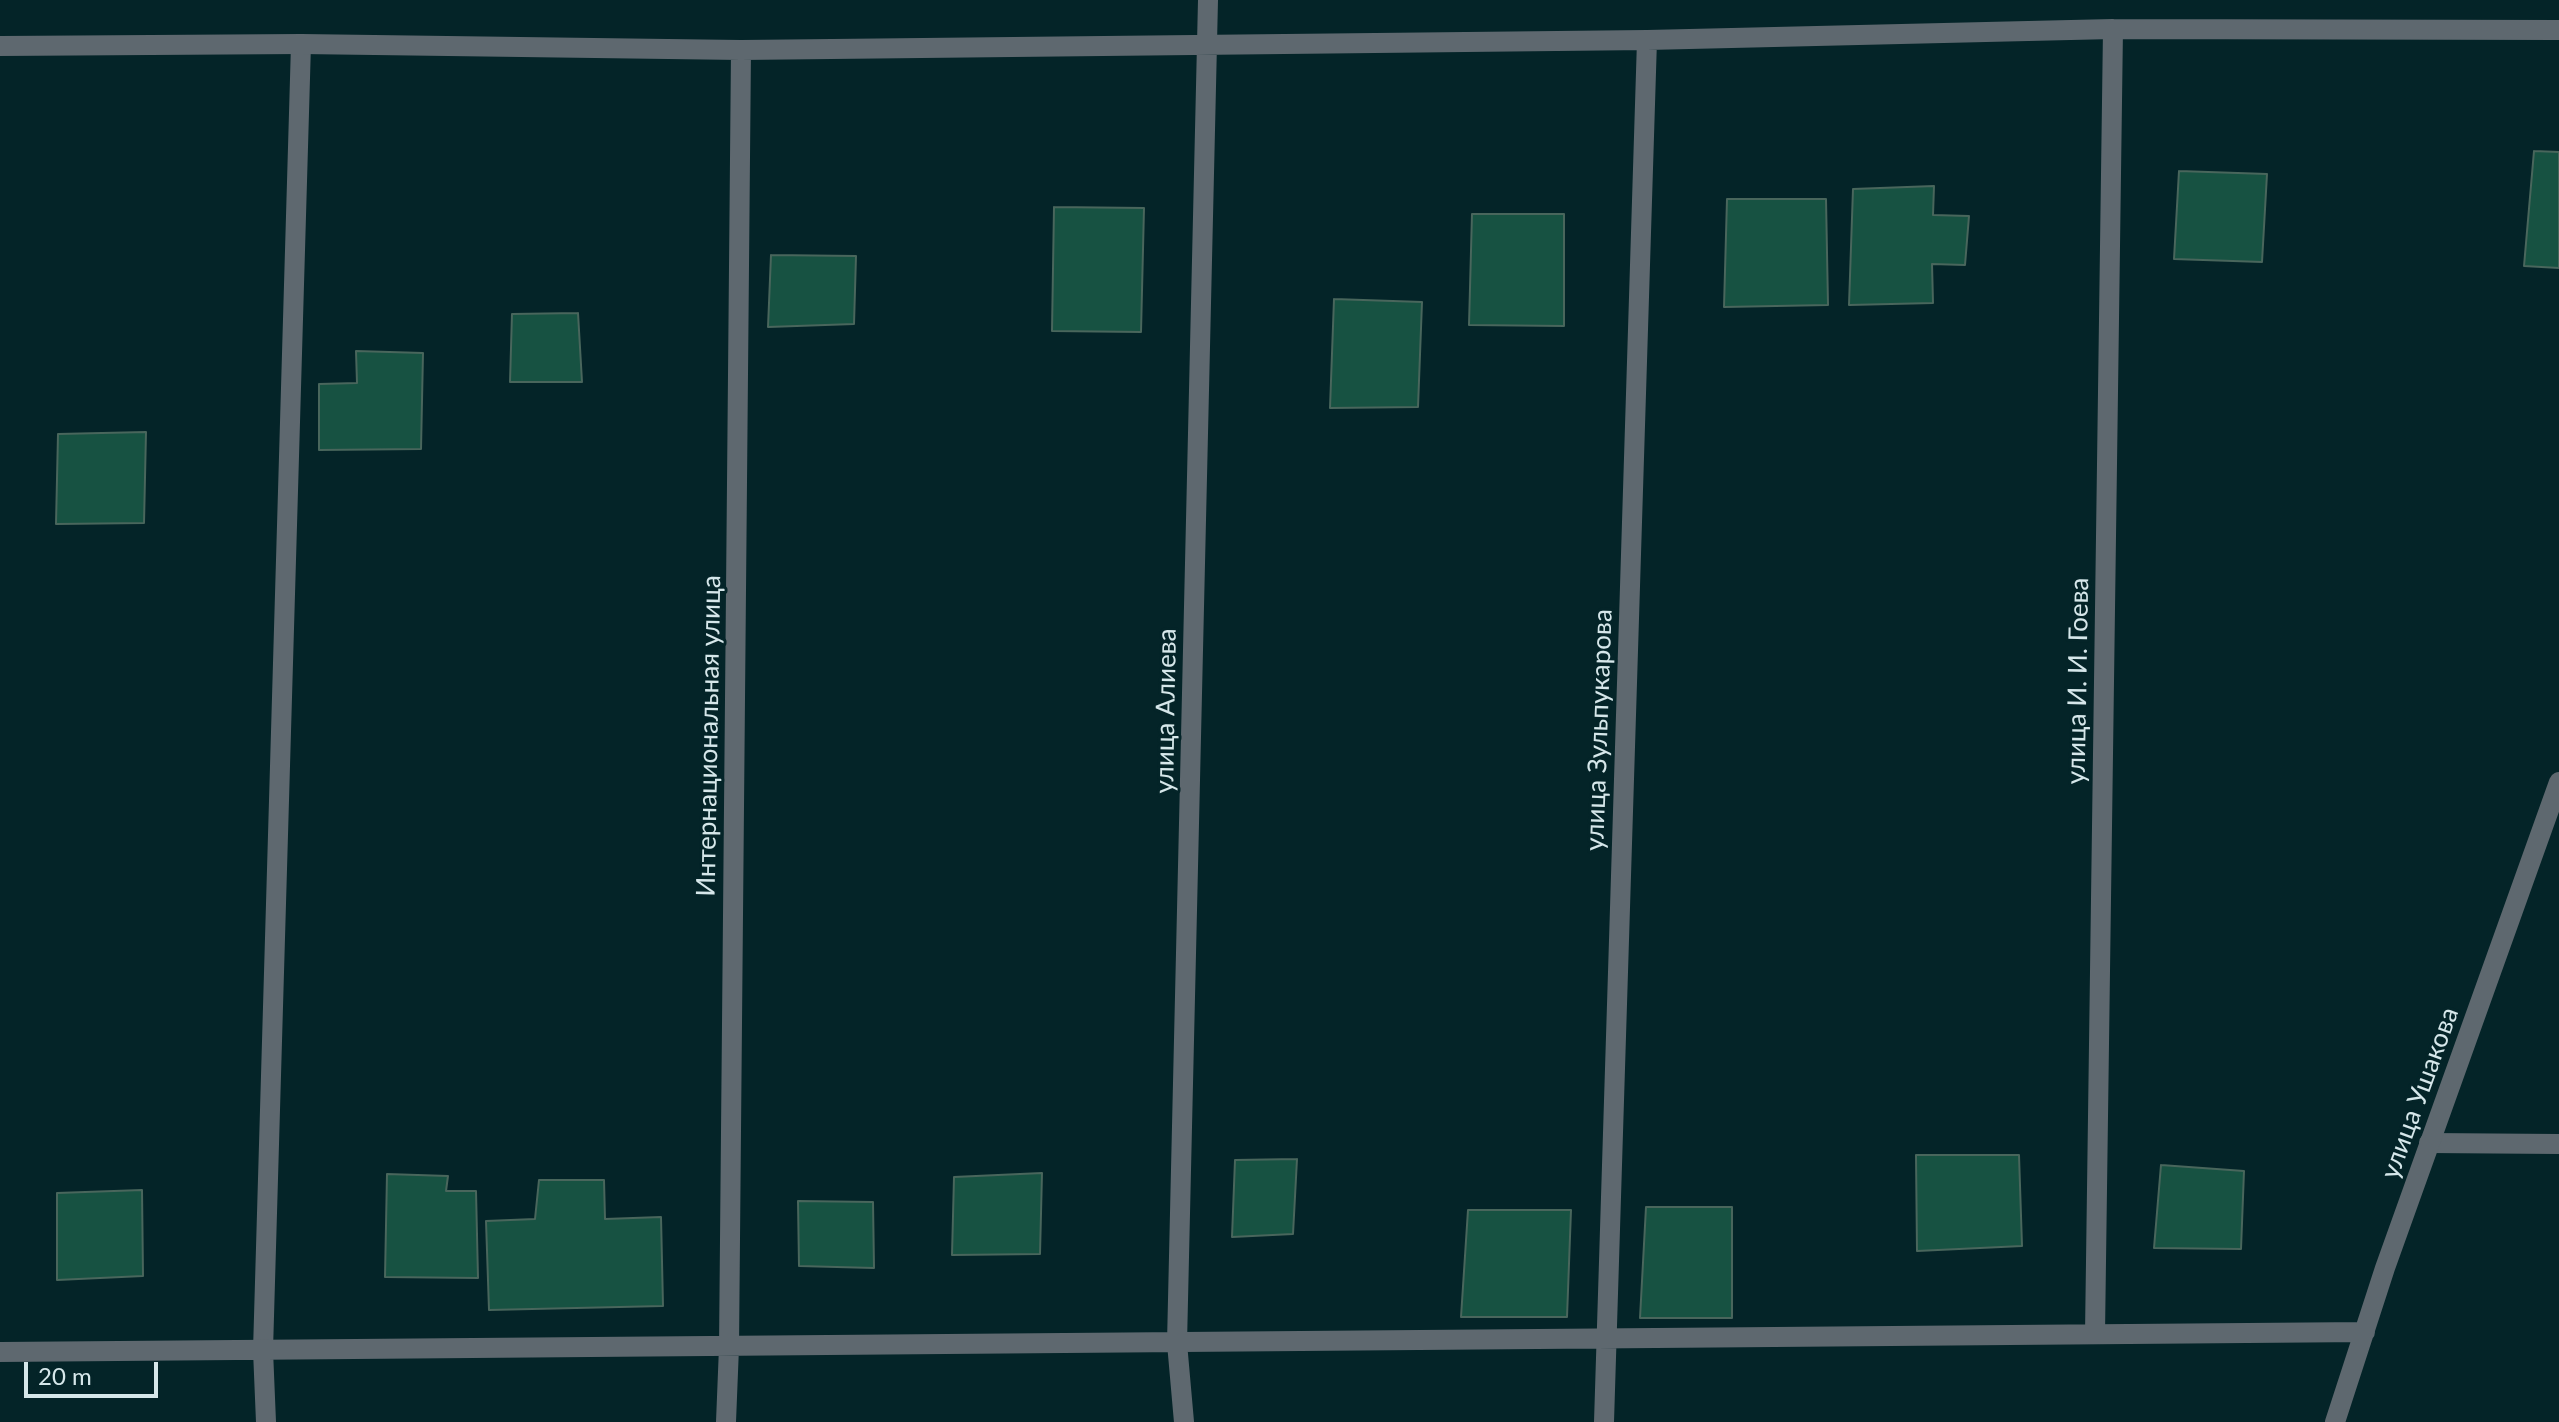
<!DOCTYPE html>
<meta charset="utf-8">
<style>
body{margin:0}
#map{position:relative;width:2559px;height:1422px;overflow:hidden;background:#042428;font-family:Lato,sans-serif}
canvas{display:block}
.scale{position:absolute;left:24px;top:1362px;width:134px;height:36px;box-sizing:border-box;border:4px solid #d6e7ea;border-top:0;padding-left:10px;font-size:24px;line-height:28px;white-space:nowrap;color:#d6e7ea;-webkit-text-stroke:6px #042428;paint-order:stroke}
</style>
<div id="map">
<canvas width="2559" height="1422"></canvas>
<div class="scale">20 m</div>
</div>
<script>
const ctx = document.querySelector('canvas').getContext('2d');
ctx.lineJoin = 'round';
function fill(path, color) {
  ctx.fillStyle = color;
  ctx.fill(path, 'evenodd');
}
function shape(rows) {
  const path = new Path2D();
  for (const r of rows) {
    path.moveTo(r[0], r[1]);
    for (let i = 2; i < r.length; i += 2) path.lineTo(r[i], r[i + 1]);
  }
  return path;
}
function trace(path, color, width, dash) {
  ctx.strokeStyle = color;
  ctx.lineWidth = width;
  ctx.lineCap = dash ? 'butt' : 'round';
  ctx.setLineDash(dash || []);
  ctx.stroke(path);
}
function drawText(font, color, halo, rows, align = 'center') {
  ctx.font = font + ' Lato,sans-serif';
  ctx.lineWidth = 6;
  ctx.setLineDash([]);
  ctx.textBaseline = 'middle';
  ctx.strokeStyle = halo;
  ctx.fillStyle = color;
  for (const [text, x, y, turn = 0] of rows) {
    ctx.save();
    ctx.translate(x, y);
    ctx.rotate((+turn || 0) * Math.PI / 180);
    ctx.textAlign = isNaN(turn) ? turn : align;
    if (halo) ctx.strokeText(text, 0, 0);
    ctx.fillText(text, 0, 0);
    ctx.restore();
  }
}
const building = shape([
 [2534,151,2559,152,2559,268,2524,266,2534,151],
 [2179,171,2267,174,2262,262,2174,259,2179,171],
 [1934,186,1933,215,1969,216,1965,265,1932,264,1933,303,1849,305,1853,189,1934,186],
 [1727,199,1826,199,1828,305,1724,307,1727,199],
 [1054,207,1144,208,1141,332,1052,331,1054,207],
 [1472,214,1564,214,1564,326,1469,325,1472,214],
 [771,255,856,256,854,324,768,327,771,255],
 [1334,299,1422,302,1418,407,1330,408,1334,299],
 [578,313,582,382,510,382,512,314,578,313],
 [356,351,423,353,421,449,319,450,319,384,357,383,356,351],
 [146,432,144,523,56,524,58,434,146,432],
 [1916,1155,2019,1155,2022,1246,1917,1251,1916,1155],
 [1297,1159,1293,1234,1232,1237,1235,1160,1297,1159],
 [2161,1165,2244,1171,2241,1249,2154,1248,2161,1165],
 [1042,1173,1040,1254,952,1255,954,1177,1042,1173],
 [387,1174,448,1176,446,1191,476,1191,478,1278,385,1277,387,1174],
 [539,1180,604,1180,605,1219,661,1217,663,1306,489,1310,486,1221,535,1219,539,1180],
 [142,1190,143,1276,57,1280,57,1193,142,1190],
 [798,1201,873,1202,874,1268,799,1266,798,1201],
 [1646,1207,1732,1207,1732,1318,1640,1318,1646,1207],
 [1468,1210,1571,1210,1567,1317,1461,1317,1468,1210]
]);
fill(building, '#175242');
trace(building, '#49665c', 2);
trace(shape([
 [2429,1143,2559,1144],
 [263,1350,301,44]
]), '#5e686f', 20);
trace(shape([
 [0,46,301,44,741,50,1647,40,2113,29,2559,30],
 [2095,1333,2113,29],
 [263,1350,266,1422],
 [0,1352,2365,1332],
 [726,1422,729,1347,741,50],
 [1184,1422,1177,1343,1208,0],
 [1604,1422,1647,40],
 [2335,1422,2385,1268,2559,782]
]), '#5e686f', 20);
drawText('26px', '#d6e7ea', '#042428', [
 ["улица И. И. Гоева",2078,681,-89],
 ["улица Алиева",1166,711,-89],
 ["улица Зульпукарова",1599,730,-88],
 ["Интернациональная улица",709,736,-89],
 ["улица Ушакова",2420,1093,-70]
]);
</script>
